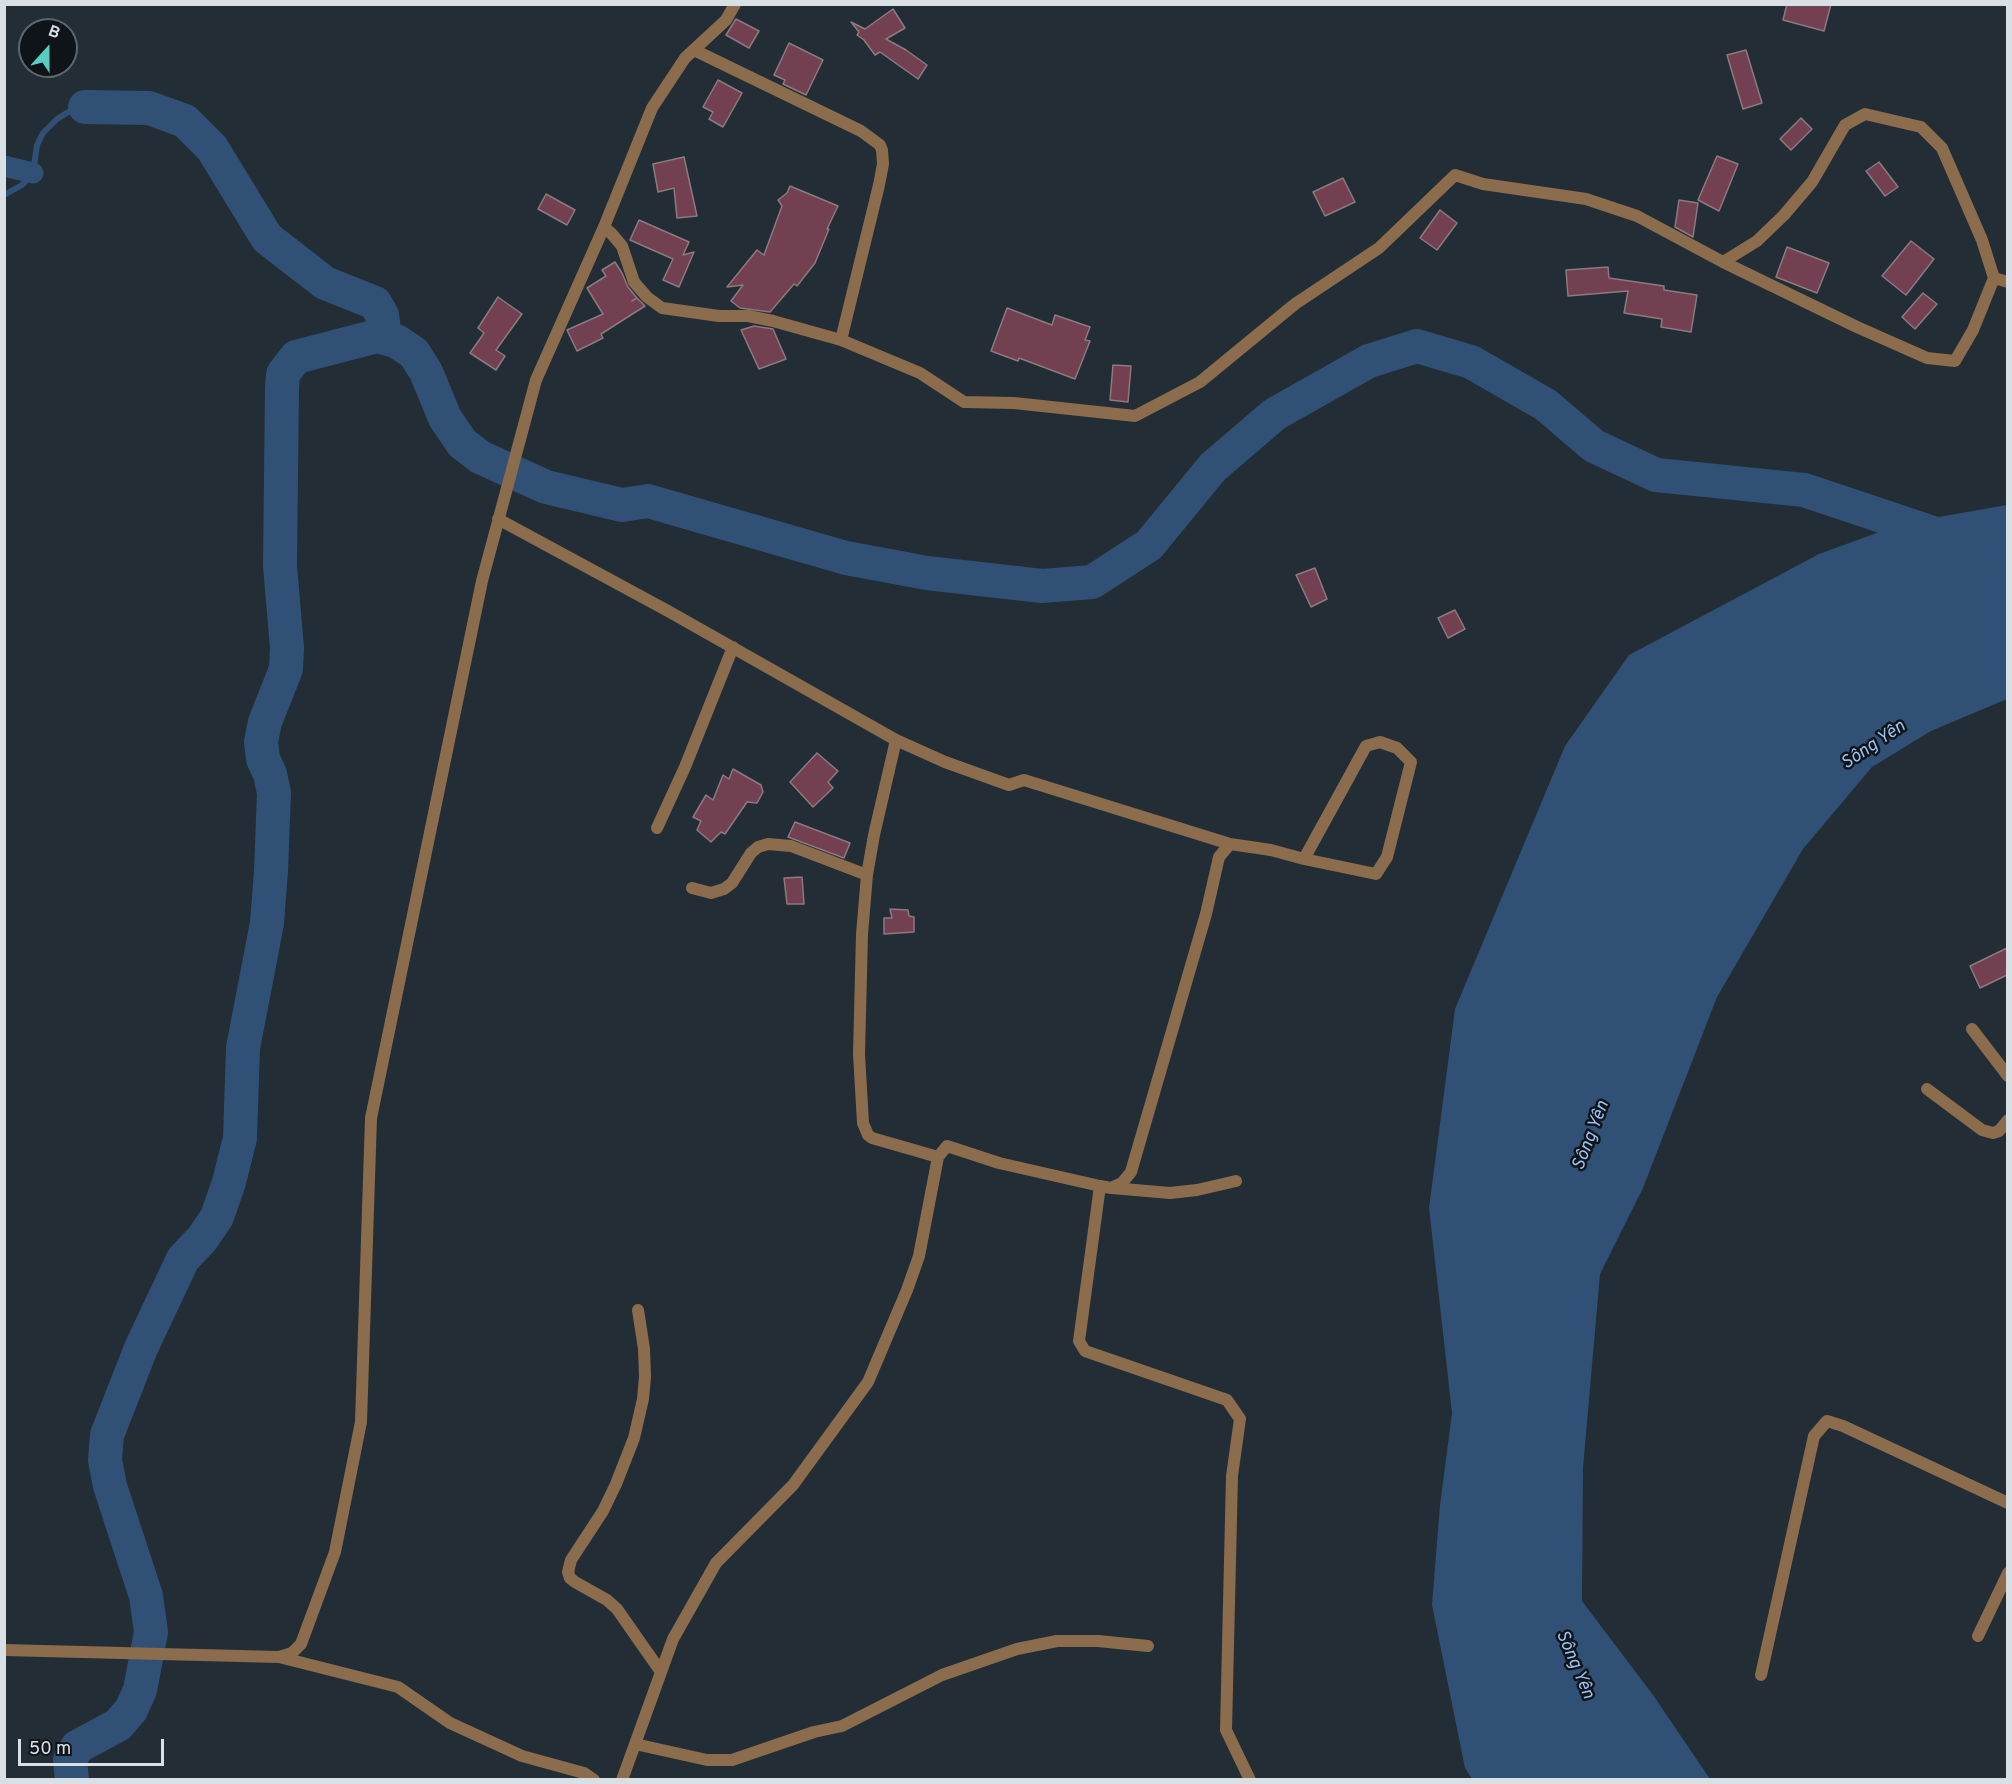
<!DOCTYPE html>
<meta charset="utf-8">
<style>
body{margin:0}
#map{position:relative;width:2012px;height:1784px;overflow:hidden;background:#222d35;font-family:Overpass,sans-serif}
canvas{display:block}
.frame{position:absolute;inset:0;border:6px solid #d8e0e5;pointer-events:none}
.north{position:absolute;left:18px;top:18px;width:60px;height:60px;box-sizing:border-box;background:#0f1418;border:2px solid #5f666a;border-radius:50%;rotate:21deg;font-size:16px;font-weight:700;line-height:24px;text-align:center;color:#d8e0e5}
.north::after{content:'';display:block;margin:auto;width:21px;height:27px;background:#57cec2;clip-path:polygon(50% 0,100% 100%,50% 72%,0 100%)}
.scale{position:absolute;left:18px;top:1739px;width:146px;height:27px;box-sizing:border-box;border:3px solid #d8e0e5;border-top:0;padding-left:8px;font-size:18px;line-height:21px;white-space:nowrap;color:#d8e0e5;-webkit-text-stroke:4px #0f1418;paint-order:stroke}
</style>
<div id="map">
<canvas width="2012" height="1784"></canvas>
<div class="frame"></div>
<div class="north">B</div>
<div class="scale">50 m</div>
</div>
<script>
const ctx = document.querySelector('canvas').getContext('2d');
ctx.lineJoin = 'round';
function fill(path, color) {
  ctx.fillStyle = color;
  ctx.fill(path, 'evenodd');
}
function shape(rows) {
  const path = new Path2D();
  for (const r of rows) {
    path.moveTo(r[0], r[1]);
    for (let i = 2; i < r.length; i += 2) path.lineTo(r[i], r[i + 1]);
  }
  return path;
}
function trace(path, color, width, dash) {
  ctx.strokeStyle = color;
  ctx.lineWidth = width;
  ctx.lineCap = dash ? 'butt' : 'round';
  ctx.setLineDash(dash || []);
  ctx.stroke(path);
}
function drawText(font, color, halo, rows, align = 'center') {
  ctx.font = font + ' Overpass,sans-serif';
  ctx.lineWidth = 5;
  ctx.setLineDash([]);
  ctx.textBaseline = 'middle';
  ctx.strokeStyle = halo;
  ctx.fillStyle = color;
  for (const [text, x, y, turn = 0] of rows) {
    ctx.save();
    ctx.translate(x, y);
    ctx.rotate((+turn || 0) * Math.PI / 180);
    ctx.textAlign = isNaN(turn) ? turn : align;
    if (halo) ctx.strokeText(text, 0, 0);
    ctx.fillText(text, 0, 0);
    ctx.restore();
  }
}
fill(shape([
 [2007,505,2007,699,1931,731,1872,767,1803,849,1717,997,1643,1188,1600,1274,1583,1468,1582,1601,1653,1695,1710,1779,1472,1779,1465,1768,1432,1605,1440,1505,1452,1413,1429,1208,1455,1009,1565,746,1629,655,1819,554,1904,523]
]), '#315076');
trace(shape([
 [4,195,22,185,33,173,37,145,43,133,57,119,70,111,85,107]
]), '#315076', 6);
trace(shape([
 [4,166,33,173]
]), '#315076', 21);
trace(shape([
 [85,107,149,108,185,121,212,148,267,238,325,283,375,303,382,315,385,338],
 [72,1780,70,1760,77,1747,118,1725,131,1710,140,1690,151,1632,146,1596,110,1486,105,1460,107,1435,141,1348,183,1259,202,1239,217,1217,229,1182,240,1138,243,1048,267,923,271,871,274,793,270,774,263,759,261,742,265,722,286,669,287,648,280,566,282,388,283,374,296,357,377,336,396,341,414,353,426,372,445,418,462,443,480,457,546,487,622,505,648,501,846,558,927,573,1042,586,1092,582,1149,545,1213,467,1275,414,1369,361,1417,346,1471,362,1546,405,1594,446,1656,475,1804,490,2008,558]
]), '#315076', 34);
const building = shape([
 [1787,4,1831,4,1824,31,1783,20,1787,4],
 [893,9,905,28,886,39,906,50,927,65,918,79,880,52,875,55,864,40,857,35,859,32,851,22,865,29,893,9],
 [736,19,759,31,749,48,726,35,736,19],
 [789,43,823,60,806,95,783,84,785,80,774,75,789,43],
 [1746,50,1762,103,1743,109,1727,55,1746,50],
 [718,80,742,93,723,127,709,119,713,112,703,107,718,80],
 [1801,118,1812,129,1791,150,1780,139,1801,118],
 [1717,156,1738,164,1719,211,1698,200,1717,156],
 [684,157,697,216,677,218,674,188,658,192,653,164,684,157],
 [1879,162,1898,187,1885,196,1866,171,1879,162],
 [1343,178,1355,202,1325,216,1313,192,1343,178],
 [790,186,838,206,827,229,829,229,815,263,797,286,794,284,770,312,740,308,731,301,743,285,727,287,757,250,764,255,782,206,778,200,787,193,790,186],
 [546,194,575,210,567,225,538,209,546,194],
 [1679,200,1698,203,1693,237,1675,227,1679,200],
 [1440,210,1457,223,1437,250,1420,238,1440,210],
 [639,220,689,242,683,255,694,252,679,287,663,280,673,259,630,240,639,220],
 [1911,241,1934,259,1906,295,1882,276,1911,241],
 [1787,247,1829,263,1817,293,1776,277,1787,247],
 [615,262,622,273,628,287,637,298,632,301,637,298,645,306,601,334,603,338,577,351,567,330,603,314,587,288,606,276,602,270,615,262],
 [1608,267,1609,278,1664,286,1664,290,1697,295,1691,332,1661,327,1662,319,1624,313,1628,291,1568,296,1566,270,1608,267],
 [1923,293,1937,304,1915,329,1902,317,1923,293],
 [498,297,522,314,496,350,505,356,496,370,470,353,484,333,478,328,498,297],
 [1007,308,1052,325,1055,315,1090,327,1085,340,1090,341,1075,379,1019,358,1018,361,991,351,1007,308],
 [754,326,773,329,786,359,759,369,741,330,754,326],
 [1113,365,1131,366,1128,402,1110,400,1113,365],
 [1315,568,1327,599,1311,607,1296,575,1315,568],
 [1455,610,1465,629,1448,638,1438,618,1455,610],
 [817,753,838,771,828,782,833,788,813,807,790,782,817,753],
 [733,769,761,785,763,792,757,803,747,802,725,834,721,832,711,842,697,830,701,821,693,817,706,795,713,800,723,775,729,779,733,769],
 [795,822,850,843,844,858,788,837,795,822],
 [802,877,804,904,787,904,784,878,802,877],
 [890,909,908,910,909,916,914,917,914,932,884,934,884,918,892,918,890,909],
 [2007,948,2007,975,1980,988,1970,966,2007,948]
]);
fill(building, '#734051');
trace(building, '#8b7a7f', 1.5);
trace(shape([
 [694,50,861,131,880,145,882,150,883,164,879,185,841,340],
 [604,227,611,233,622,246,634,282,647,297,662,308,719,316,748,316,773,321,841,340,920,373,964,402,1014,403,1135,416,1200,382,1295,304,1379,248,1455,175,1483,184,1586,199,1637,216,1723,262,1857,327,1927,358,1955,361,1973,330,1994,278,1982,240,1942,148,1921,127,1865,114,1845,125,1812,182,1784,215,1757,241,1723,262],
 [1994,278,2008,282],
 [498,519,668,611,896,740,945,762,1009,785,1024,780,1230,844],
 [896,740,874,835,867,875,862,934,859,1054,863,1123,868,1135,872,1138,938,1157],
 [657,828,685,767,733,647],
 [692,888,711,893,724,889,732,883,751,853,758,847,768,844,791,846,867,875],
 [1972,1029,2008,1076],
 [1927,1089,1982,1130,1993,1133,1999,1131,2008,1120],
 [1100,1186,1079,1341,1085,1351,1227,1400,1240,1419,1232,1476,1226,1730,1250,1780],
 [1112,1188,1170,1193,1197,1190,1236,1181],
 [638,1310,644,1349,645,1377,643,1399,634,1438,616,1484,603,1511,571,1560,568,1572,570,1578,575,1582,607,1600,617,1609,661,1672],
 [1978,1636,2008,1573],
 [4,1650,279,1657,398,1687,450,1723,522,1756,584,1773,594,1780],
 [279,1657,292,1653,301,1644,335,1552,361,1422,371,1118,482,581,536,380,604,227,652,108,685,58,726,20,735,4],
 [1761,1675,1814,1436,1827,1421,1843,1426,2008,1503],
 [635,1744,707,1760,732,1760,814,1732,842,1726,942,1675,1017,1649,1057,1641,1098,1641,1148,1646],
 [622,1780,673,1639,716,1563,793,1485,868,1382,907,1290,919,1256,938,1157,947,1146,999,1163,1100,1186,1111,1188,1122,1183,1131,1172,1206,914,1219,857,1230,844,1271,850,1304,859,1376,874,1387,857,1411,762,1397,748,1380,742,1366,746,1304,859]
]), '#8b6c4c', 12);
drawText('italic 18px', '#9bc2f5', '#0f1418', [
 ["Sông Yên",1874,746,-34],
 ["Sông Yên",1592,1136,-69],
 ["Sông Yên",1574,1665,67]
]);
</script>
